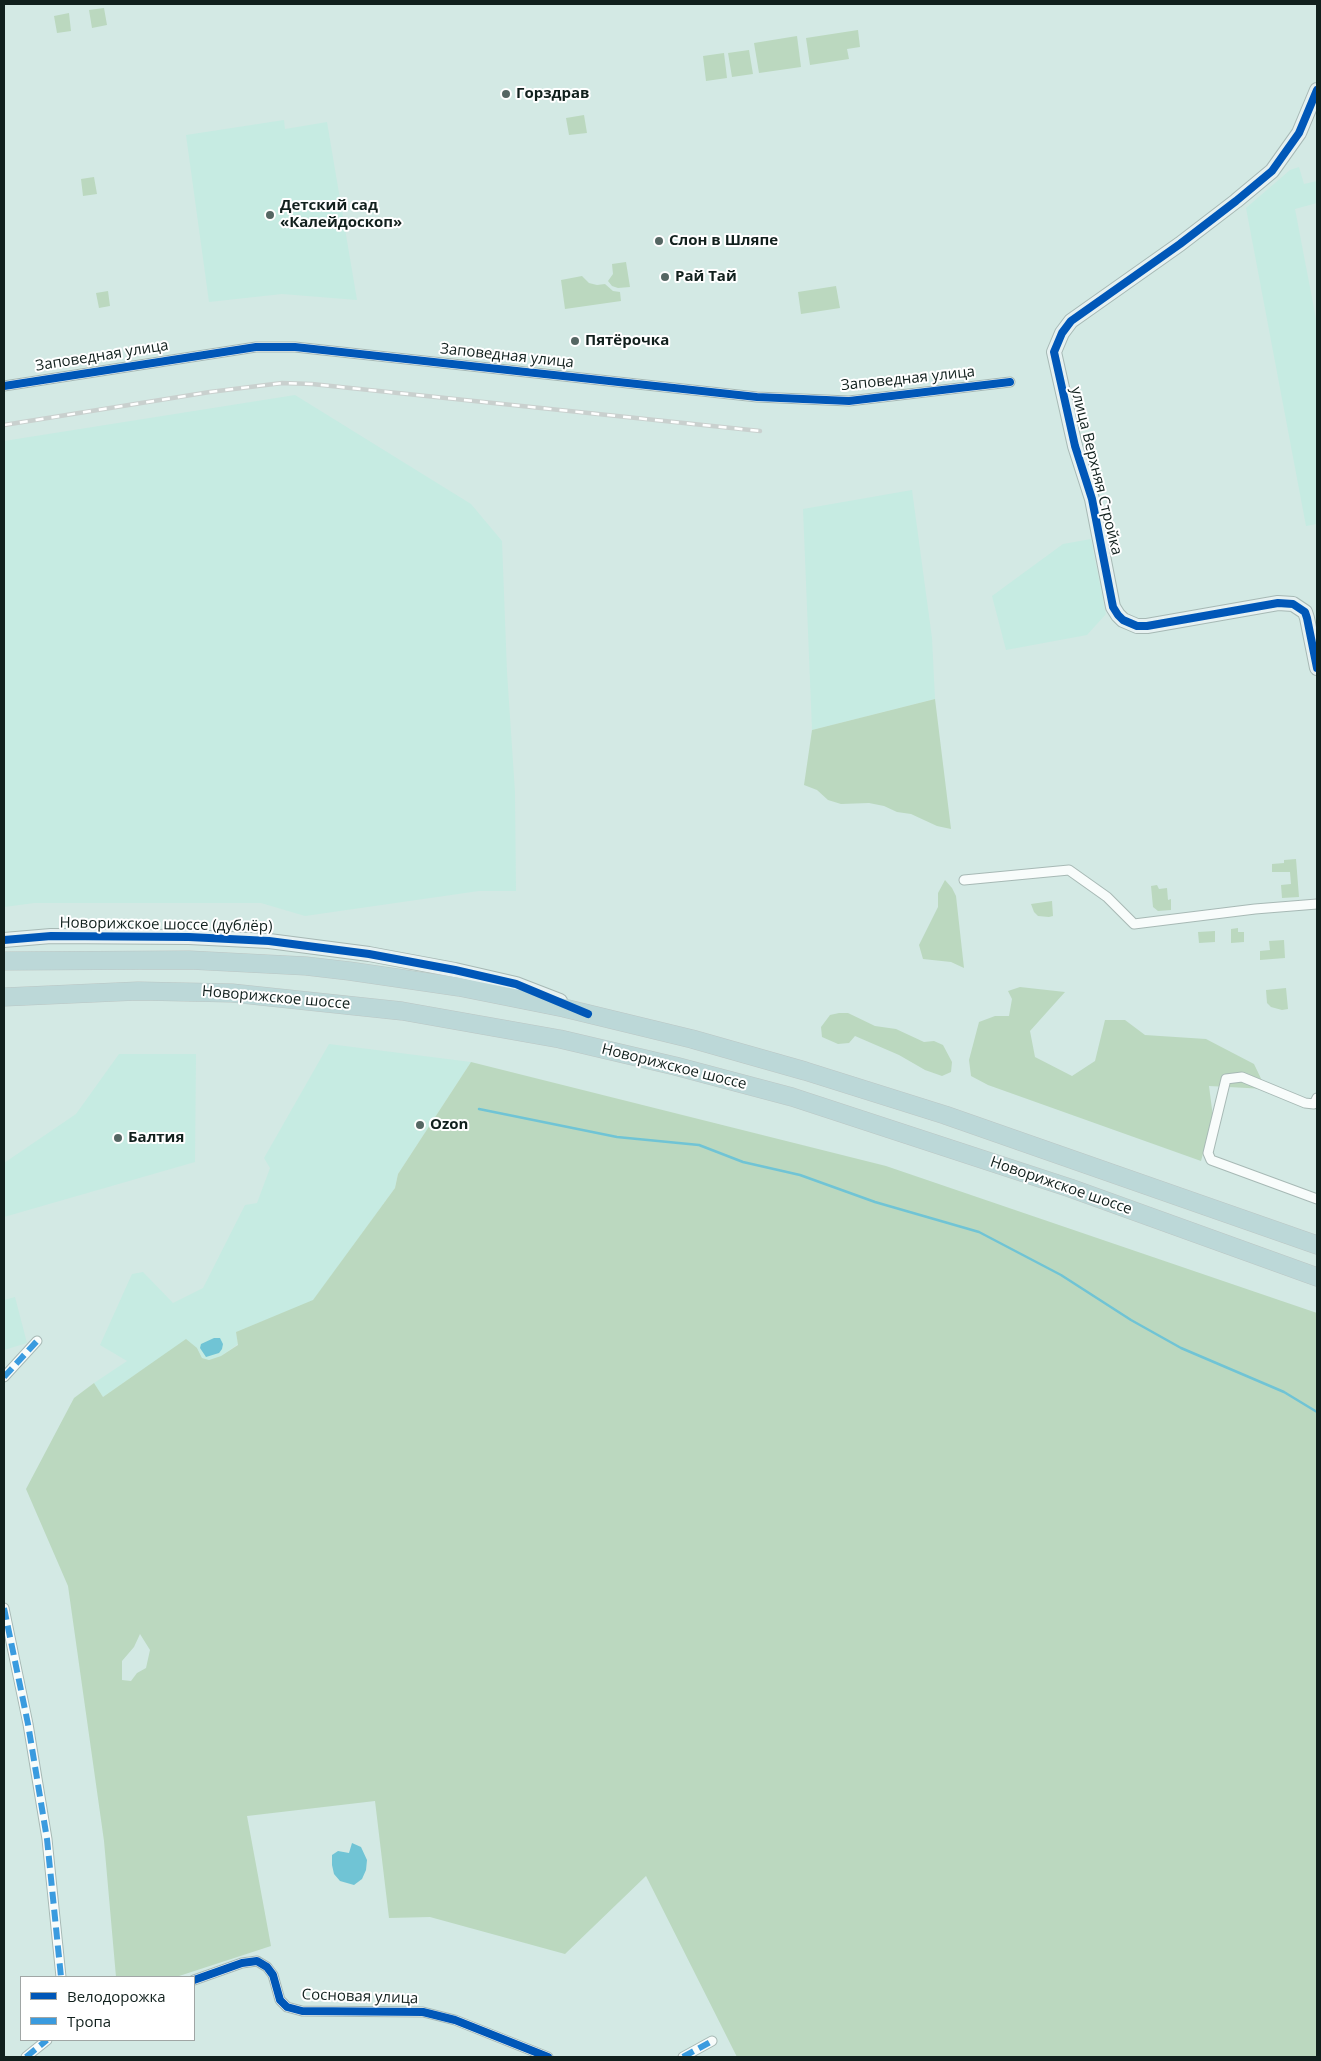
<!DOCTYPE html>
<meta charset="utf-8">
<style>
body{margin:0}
#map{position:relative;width:1321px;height:2061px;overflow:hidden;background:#d3e9e4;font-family:"Open Sans",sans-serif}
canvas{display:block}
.frame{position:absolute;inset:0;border:5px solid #11201d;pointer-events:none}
.legend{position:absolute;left:20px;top:1976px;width:175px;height:65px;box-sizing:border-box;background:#fff;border:1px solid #a0a6a5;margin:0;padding:6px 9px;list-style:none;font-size:15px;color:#11201d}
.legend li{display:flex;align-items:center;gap:10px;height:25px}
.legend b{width:25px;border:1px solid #a0a6a5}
</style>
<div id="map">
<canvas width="1321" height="2061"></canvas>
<div class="frame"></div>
<ul class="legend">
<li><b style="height:6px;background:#0057b8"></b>Велодорожка</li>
<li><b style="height:6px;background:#3a9bdf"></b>Тропа</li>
</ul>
</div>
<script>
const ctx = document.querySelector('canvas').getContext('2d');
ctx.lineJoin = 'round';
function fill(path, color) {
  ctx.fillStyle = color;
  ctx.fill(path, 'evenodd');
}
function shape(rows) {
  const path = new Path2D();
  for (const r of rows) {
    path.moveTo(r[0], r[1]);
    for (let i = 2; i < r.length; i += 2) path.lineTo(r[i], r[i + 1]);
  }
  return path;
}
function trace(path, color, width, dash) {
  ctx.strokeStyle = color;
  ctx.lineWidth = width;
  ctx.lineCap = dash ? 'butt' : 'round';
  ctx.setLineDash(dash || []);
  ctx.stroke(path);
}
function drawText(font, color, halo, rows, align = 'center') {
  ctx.font = font + ' "Open Sans",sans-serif';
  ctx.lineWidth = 4;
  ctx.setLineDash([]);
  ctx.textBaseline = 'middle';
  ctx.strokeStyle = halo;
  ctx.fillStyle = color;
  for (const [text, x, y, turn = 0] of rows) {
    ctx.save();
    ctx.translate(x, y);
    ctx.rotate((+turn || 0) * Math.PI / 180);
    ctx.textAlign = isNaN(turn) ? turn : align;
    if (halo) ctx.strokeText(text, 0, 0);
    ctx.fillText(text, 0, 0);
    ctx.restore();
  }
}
fill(shape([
 [284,120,285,129,327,122,357,300,282,294,209,302,186,135],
 [1299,167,1304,184,1317,181,1317,203,1295,209,1317,324,1317,524,1306,526,1246,208,1290,170],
 [295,395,471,504,502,541,507,672,515,792,516,891,479,891,305,916,261,903,34,903,4,907,4,441],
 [912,490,932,638,935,699,812,730,803,509],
 [1091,539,1106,614,1087,635,1006,650,992,596,1063,544],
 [329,1044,471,1062,398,1174,395,1188,313,1301,236,1332,238,1344,221,1356,209,1360,202,1358,197,1348,142,1370,103,1397,94,1383,127,1361,100,1345,132,1274,143,1272,173,1303,203,1288,245,1205,257,1203,270,1168,264,1158],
 [119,1054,196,1054,195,1162,4,1217,4,1163,76,1114],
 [15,1297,27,1343,4,1350,4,1300]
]), '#c6ebe2');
fill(shape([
 [104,8,107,25,92,28,89,10],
 [69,13,71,31,57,33,54,16],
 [858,30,860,47,847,49,849,59,810,65,806,38],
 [797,36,801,67,759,73,754,43],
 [749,50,753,74,732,77,728,53],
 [724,53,727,78,706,81,703,56],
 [584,115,587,133,569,135,566,118],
 [94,177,97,194,83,196,81,179],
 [626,262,630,287,618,288,612,286,608,281,613,274,612,264],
 [582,276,589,283,597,285,605,284,613,291,620,292,621,301,565,309,561,280],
 [836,286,840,308,801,314,798,292],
 [108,291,110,306,99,308,96,293],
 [935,699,951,829,937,826,911,814,897,812,884,806,869,803,841,804,828,800,817,790,804,785,812,730],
 [1296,859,1299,897,1282,898,1281,885,1291,884,1290,872,1272,872,1272,864,1284,863,1284,860],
 [945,880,952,888,956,896,964,968,951,962,923,959,919,945,938,907,938,893],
 [1157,885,1159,889,1167,888,1168,900,1171,899,1171,910,1158,911,1153,907,1151,886],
 [1052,901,1053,916,1049,917,1038,916,1034,912,1031,904],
 [1238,928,1238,932,1244,932,1244,942,1231,943,1231,929],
 [1215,931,1215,942,1199,943,1198,932],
 [1284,940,1285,958,1260,960,1260,951,1270,950,1269,941],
 [1020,987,1065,992,1030,1031,1035,1057,1072,1076,1095,1061,1105,1020,1125,1020,1145,1035,1206,1039,1254,1064,1266,1089,1209,1086,1213,1117,1201,1161,988,1085,971,1076,969,1060,979,1022,995,1016,1009,1016,1012,999,1008,991],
 [1286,988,1288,1009,1282,1010,1271,1007,1267,1003,1266,990],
 [839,1013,848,1013,875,1026,896,1029,924,1042,934,1041,943,1045,952,1062,951,1072,942,1076,925,1070,899,1055,855,1036,849,1043,838,1044,822,1037,821,1027,830,1015],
 [471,1062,886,1166,1317,1313,1317,2057,737,2057,646,1876,565,1954,430,1917,389,1918,375,1801,247,1816,271,1946,176,1977,116,1977,104,1841,68,1586,26,1489,74,1398,94,1383,103,1397,186,1339,197,1348,202,1358,209,1360,221,1356,238,1345,236,1332,313,1300,395,1188,398,1174],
 [140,1634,150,1650,146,1668,137,1673,131,1681,122,1680,122,1661,134,1647]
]), '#bbd8bf');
fill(shape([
 [214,1338,220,1338,223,1344,222,1349,219,1353,206,1357,200,1348,201,1344],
 [352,1843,361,1847,367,1860,366,1870,362,1879,354,1885,340,1881,334,1874,332,1865,332,1855,338,1851,349,1853]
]), '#70c4d5');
trace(shape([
 [479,1109,617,1137,699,1145,743,1162,800,1175,875,1202,979,1232,1061,1275,1131,1320,1181,1348,1284,1392,1317,1412]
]), '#70c4d5', 2.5);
const street = shape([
 [4,386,256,347,295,347,757,397,849,401,1010,382],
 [964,880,1069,870,1107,897,1134,924,1255,909,1317,904],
 [1317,1098,1314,1104,1305,1103,1242,1077,1226,1079,1208,1153,1211,1160,1317,1199],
 [4,1377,37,1341],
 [4,1608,28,1724,47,1839,61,1977],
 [194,1980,242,1963,257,1961,267,1967,273,1975,280,2000,287,2007,302,2011,423,2012,455,2020,548,2057],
 [26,2057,47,2040],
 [683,2057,712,2041]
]);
const secondary = shape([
 [1317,90,1299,133,1272,171,1236,201,1180,244,1071,321,1062,333,1054,352,1075,446,1092,499,1113,607,1118,615,1123,620,1137,626,1147,626,1278,603,1293,604,1305,612,1307,618,1317,668],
 [4,940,51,936,189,937,269,941,369,954,455,970,516,984,560,1001]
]);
const highway = shape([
 [4,961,189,960,306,966,349,971,459,987,564,1008,692,1039,805,1071,945,1115,1317,1245],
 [4,997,138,991,232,993,402,1011,560,1039,675,1066,792,1097,1070,1188,1317,1277]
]);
trace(street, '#a7b9b5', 11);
trace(secondary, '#a7b9b5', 16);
trace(highway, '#bbc6c4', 19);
trace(street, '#f8fcfb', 9);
trace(secondary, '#e6f1f1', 14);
trace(highway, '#bcd8d8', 18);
const rail = shape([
 [4,425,210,392,282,383,312,384,760,431]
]);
trace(rail, '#c9d0ce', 4.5);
trace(rail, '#fff', 2.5, [8]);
trace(shape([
 [4,1377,37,1341],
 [4,1608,28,1724,47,1839,61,1977],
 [26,2057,47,2040],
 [683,2057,712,2041]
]), '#3a9bdf', 6, [12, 6]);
trace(shape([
 [1317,90,1299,133,1272,171,1236,201,1180,244,1071,321,1062,333,1054,352,1075,446,1092,499,1113,607,1118,615,1123,620,1137,626,1147,626,1278,603,1293,604,1305,612,1307,618,1317,668],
 [4,386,256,347,295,347,757,397,849,401,1010,382],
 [4,940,51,936,189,937,269,941,369,954,455,970,516,984,588,1014],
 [194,1980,242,1963,257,1961,267,1967,273,1975,280,2000,287,2007,302,2011,423,2012,455,2020,548,2057]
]), '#0057b8', 8);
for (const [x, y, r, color] of [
 [506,94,5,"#556663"],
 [270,215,5,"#556663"],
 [659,241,5,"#556663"],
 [665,277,5,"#556663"],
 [575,341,5,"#556663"],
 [420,1125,5,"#556663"],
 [118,1138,5,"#556663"]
]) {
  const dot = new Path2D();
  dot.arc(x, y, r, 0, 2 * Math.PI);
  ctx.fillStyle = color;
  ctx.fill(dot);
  trace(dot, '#fff', 2);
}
drawText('bold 15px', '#11201d', '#fff', [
 ["Горздрав",516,94],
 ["Детский сад",280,206],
 ["«Калейдоскоп»",280,223],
 ["Слон в Шляпе",669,241],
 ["Рай Тай",675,277],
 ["Пятёрочка",585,341],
 ["Ozon",430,1125],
 ["Балтия",128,1138]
], 'left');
drawText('15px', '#11201d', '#fff', [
 ["Заповедная улица",102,356,-9],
 ["Заповедная улица",507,356,6],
 ["Заповедная улица",908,379,-6],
 ["улица Верхняя Стройка",1096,471,76],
 ["Новорижское шоссе (дублёр)",166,925,1],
 ["Новорижское шоссе",276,998,5],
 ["Новорижское шоссе",674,1067,14],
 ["Новорижское шоссе",1061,1186,19],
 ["Сосновая улица",360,1997,2]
]);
</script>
